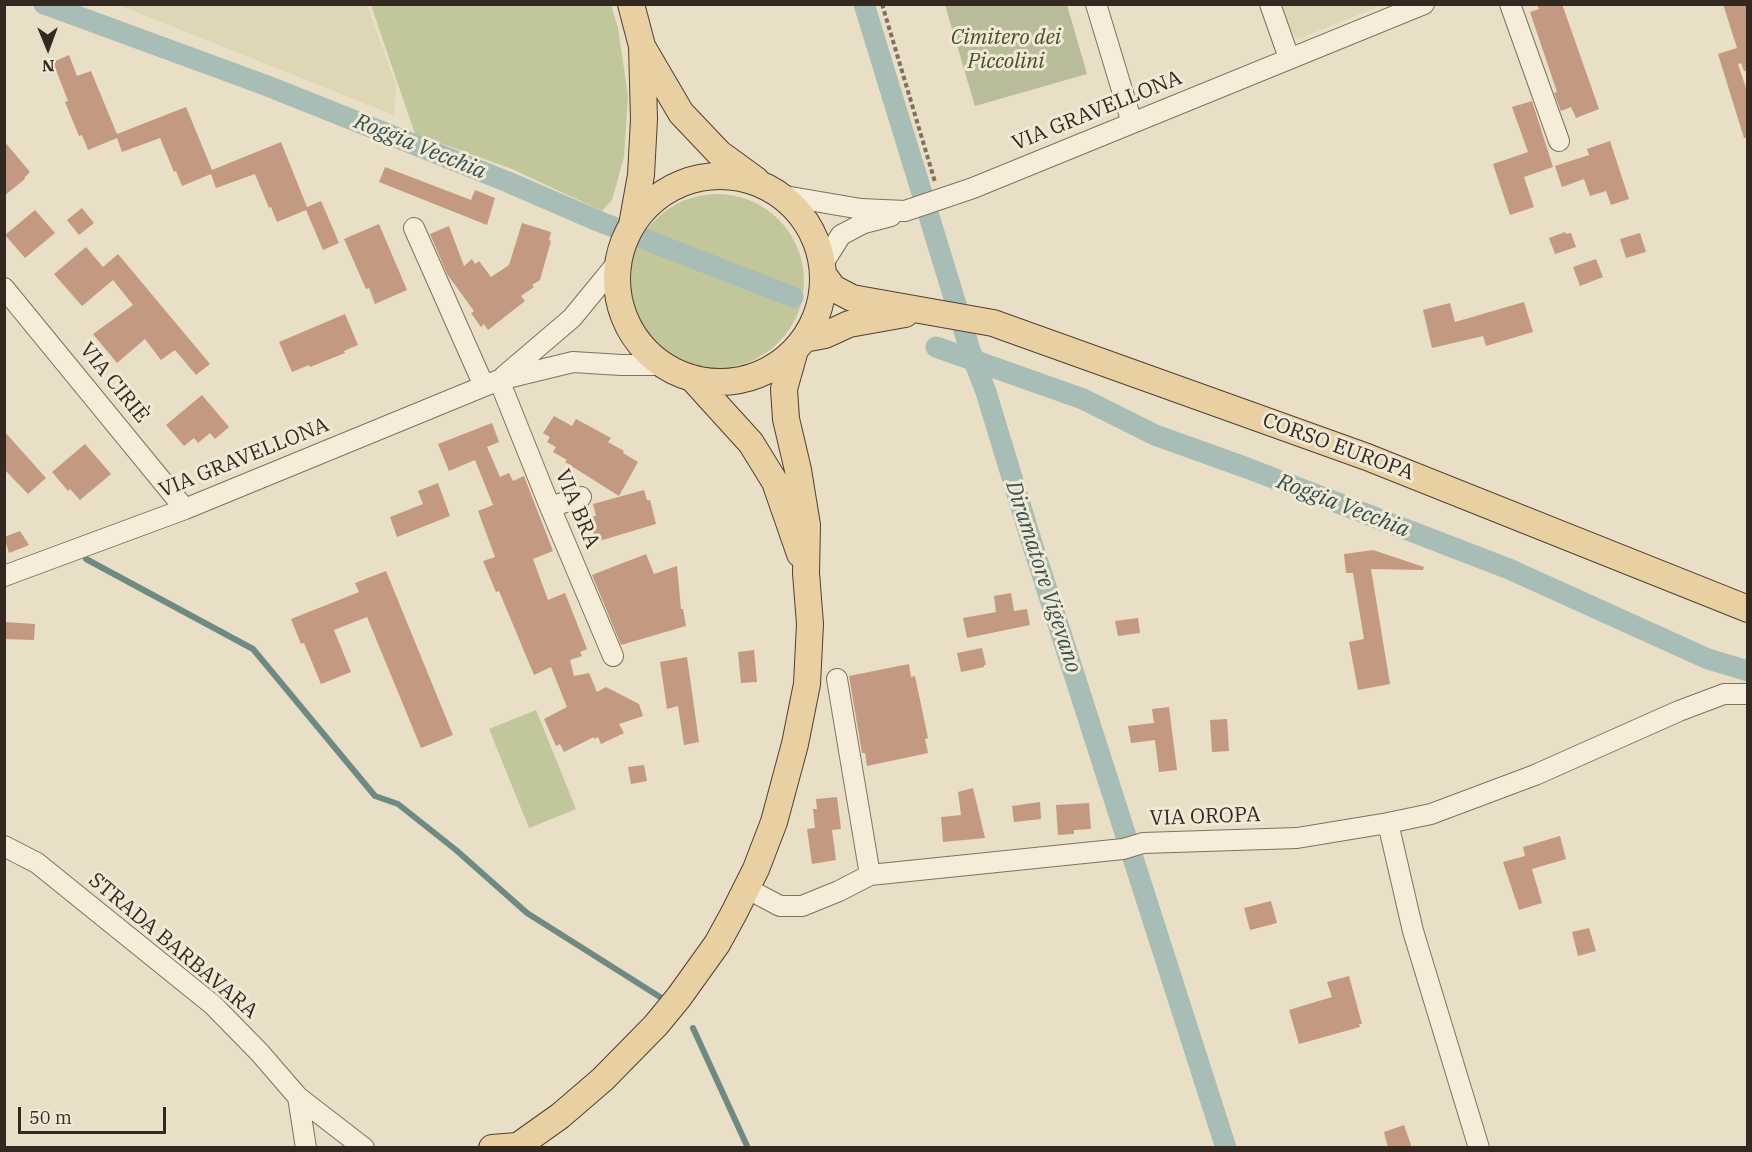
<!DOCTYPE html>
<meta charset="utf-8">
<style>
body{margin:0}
#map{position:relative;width:1752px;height:1152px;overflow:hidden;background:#e9dec6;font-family:"IBM Plex Serif",serif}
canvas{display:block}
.frame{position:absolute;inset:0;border:6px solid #342920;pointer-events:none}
.north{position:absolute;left:18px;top:18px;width:60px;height:60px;-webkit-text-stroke:4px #f1e8d5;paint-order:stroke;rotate:179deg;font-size:16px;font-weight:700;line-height:24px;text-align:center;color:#342920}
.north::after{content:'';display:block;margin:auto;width:21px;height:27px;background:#342920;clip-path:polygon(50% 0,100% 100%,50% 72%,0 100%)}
.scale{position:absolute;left:18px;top:1107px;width:148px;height:27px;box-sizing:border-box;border:3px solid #342920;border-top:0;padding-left:8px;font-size:18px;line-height:21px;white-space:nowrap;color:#342920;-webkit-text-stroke:4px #f1e8d5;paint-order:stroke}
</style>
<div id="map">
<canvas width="1752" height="1152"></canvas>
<div class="frame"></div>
<div class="north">N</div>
<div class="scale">50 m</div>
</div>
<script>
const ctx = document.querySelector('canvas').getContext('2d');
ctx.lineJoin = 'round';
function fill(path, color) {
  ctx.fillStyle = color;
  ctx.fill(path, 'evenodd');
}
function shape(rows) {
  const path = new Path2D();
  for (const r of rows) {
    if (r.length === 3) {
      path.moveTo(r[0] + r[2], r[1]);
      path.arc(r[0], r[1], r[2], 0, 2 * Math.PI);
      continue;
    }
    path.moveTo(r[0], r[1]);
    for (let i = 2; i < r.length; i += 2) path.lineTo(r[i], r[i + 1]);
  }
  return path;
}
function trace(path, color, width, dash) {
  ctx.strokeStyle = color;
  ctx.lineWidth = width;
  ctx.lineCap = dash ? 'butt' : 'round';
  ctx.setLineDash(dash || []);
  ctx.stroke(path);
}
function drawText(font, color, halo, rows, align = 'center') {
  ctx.font = font + ' "IBM Plex Serif",serif';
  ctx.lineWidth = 6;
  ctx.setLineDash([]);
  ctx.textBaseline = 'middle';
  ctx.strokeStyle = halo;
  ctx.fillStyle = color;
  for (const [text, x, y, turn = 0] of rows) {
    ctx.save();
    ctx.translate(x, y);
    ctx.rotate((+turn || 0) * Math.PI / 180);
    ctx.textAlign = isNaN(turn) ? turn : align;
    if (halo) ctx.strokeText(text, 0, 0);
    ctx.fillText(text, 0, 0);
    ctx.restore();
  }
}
fill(shape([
 [119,5,367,5,396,85,394,115],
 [1279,5,1382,5,1298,39,1286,25]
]), '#ded6b5');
fill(shape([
 [371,5,611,5,618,28,628,96,624,157,612,200,602,211,512,169,415,134],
 [717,281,87],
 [536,710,576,809,529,828,489,729]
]), '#c2c69b');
fill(shape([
 [945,5,1067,5,1087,74,975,106]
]), '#b8bc9a');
trace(shape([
 [86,559,253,649,375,796,398,804,456,850,527,913,660,997],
 [693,1028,748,1148]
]), '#6f8a83', 6);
trace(shape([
 [44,4,265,85,508,182,598,221,793,297],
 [864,4,970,350,986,392,1031,540,1226,1148],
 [936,347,1083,399,1155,435,1247,468,1509,569,1708,659,1748,671]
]), '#a7bdb6', 21);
fill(shape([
 [1537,4,1562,4,1599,109,1576,118,1571,107,1561,111,1554,93,1557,92,1530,12,1539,9],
 [1723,4,1748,4,1748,71,1744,71,1741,63,1738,64,1748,94,1748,138,1744,138,1718,54,1737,48],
 [69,55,77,76,91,71,117,134,186,107,212,170,281,142,307,207,321,201,339,243,323,250,306,210,277,222,271,207,269,208,255,174,216,188,211,174,182,186,176,171,174,172,160,138,122,152,117,138,88,150,82,135,79,136,65,102,68,101,53,62],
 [1532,101,1553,167,1524,177,1534,207,1510,215,1493,164,1528,152,1512,107],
 [4,141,30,172,24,178,25,179,4,196],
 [1610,141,1629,199,1611,205,1606,191,1590,196,1584,179,1562,187,1555,166,1589,155,1587,149],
 [385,167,471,200,475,190,495,198,487,225,379,182],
 [82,208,94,223,79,235,67,220],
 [35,210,55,233,25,258,5,235],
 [522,223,551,232,549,240,551,241,540,280,532,285,534,287,521,296,525,301,488,330,484,324,481,327,471,313,474,311,447,274,430,234,449,226,464,266,472,259,475,264,479,261,491,277,509,265],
 [379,224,407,290,375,304,369,288,366,289,344,239],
 [1565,232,1566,234,1571,233,1576,247,1555,254,1549,238],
 [1640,233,1646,252,1626,258,1620,239],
 [86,247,103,267,118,254,210,364,196,375,175,350,161,360,145,339,117,363,93,334,133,305,113,280,82,306,54,274],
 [1596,259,1603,277,1580,286,1573,267],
 [1524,302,1533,332,1486,346,1483,336,1432,348,1423,310,1450,303,1455,322],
 [345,314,358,345,344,351,345,353,310,367,309,365,292,372,279,342],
 [202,395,229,427,215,439,210,433,198,443,194,438,184,446,166,425],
 [554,416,572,426,576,419,611,438,608,442,624,451,623,453,638,462,619,496,565,462,567,460,553,452,556,447,547,442,550,437,543,433],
 [492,423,499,442,487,447,500,477,509,473,513,481,524,476,553,551,533,559,548,600,565,593,587,649,580,652,582,656,570,660,574,676,589,673,597,692,606,687,639,704,643,716,619,724,624,733,601,744,598,737,594,739,594,737,564,752,560,744,556,746,544,719,567,707,551,667,534,675,499,591,496,592,483,561,495,557,478,511,493,505,475,460,449,471,438,444],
 [4,431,46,478,28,494,4,469],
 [85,444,111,474,80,500,70,489,68,491,52,472],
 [438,483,450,516,397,537,390,517,423,504,418,491],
 [644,490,647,500,650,500,656,524,596,542,589,517,596,516,593,504],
 [20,531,29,545,9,553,4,537],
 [1373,550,1424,567,1423,570,1371,569,1390,684,1358,690,1349,642,1364,639,1353,573,1346,573,1344,554],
 [646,554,654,574,677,566,681,609,683,609,686,626,621,645,592,575],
 [386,571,453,735,421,748,367,617,334,630,351,672,321,684,304,643,301,644,291,619,359,592,355,583],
 [1011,593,1014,611,1027,609,1030,625,967,638,963,618,996,612,994,596],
 [1138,618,1140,633,1118,636,1115,621],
 [4,622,35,624,34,640,4,639],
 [982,648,986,665,984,665,984,667,961,672,957,653],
 [754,650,757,682,741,683,738,652],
 [687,657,699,742,684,745,678,706,667,709,660,662],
 [909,664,911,677,915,676,928,738,925,739,928,753,867,766,865,753,862,753,849,676],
 [1169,707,1177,770,1159,772,1155,740,1131,743,1128,726,1154,723,1152,709],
 [1227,719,1229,751,1212,752,1210,720],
 [644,765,647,781,631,784,628,767],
 [973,788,985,838,943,842,941,817,961,815,958,792],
 [837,797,841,829,832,830,836,860,812,864,807,829,815,828,813,809,817,809,816,799],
 [1040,802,1041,819,1014,822,1012,806],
 [1089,803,1091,829,1074,830,1074,834,1058,835,1056,805],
 [1560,836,1566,859,1532,869,1542,903,1519,910,1503,862,1525,856,1523,847],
 [1271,901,1277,923,1250,930,1244,908],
 [1589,928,1596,951,1578,956,1572,932],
 [1349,976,1362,1024,1359,1024,1360,1027,1299,1044,1289,1010,1332,997,1327,982],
 [1404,1125,1412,1148,1388,1148,1384,1132]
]), '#c39a81');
const minor = shape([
 [1096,4,1132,123],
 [1270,4,1289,58],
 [1510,4,1559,141],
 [779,195,861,209,905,211,973,188,1424,4],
 [414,228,484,386],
 [822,265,841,235,864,223,891,216],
 [4,288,185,509],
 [504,376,572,318,618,262],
 [499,380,550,507,613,656],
 [550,507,581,497],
 [4,576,185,509,499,380,573,362,621,365,663,365],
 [837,679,870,875],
 [1388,823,1413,931,1479,1148],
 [4,846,37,863,213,1005,260,1053,298,1097,364,1148],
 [746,888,780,906,802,906,839,891,870,875,1123,849,1143,843,1297,838,1388,823,1431,814,1535,775,1679,711,1724,694,1748,694],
 [298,1097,306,1148]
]);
const major = shape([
 [631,4,642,46,644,119,641,175,632,225],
 [643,48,681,113,719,153,756,180],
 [720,279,103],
 [823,274,833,288,852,298,993,323,1367,457,1748,609],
 [804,339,825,335,849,324,905,314],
 [692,378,751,443,775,482,800,554],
 [492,1148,517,1146],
 [515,1148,560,1116,603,1079,656,1025,679,997,717,944,734,913,756,869,774,822,795,744,807,684,810,624,806,573,807,525,798,470,786,419,784,389,795,350]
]);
trace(minor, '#82705e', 22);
trace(major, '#513f32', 28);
trace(shape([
 [882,4,935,182]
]), '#82705e', 4, [4.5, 3]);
trace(minor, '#f5ecd9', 20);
trace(major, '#e8d0a3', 26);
drawText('italic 21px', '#464e29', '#f1e8d5', [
 ["Cimitero dei",1006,38],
 ["Piccolini",1006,62]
]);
drawText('21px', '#342920', '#f1e8d5', [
 ["VIA GRAVELLONA",1097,111,-22],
 ["VIA CIRIÈ",114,383,51],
 ["CORSO EUROPA",1338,447,20],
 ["VIA GRAVELLONA",244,458,-22],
 ["VIA BRA",577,509,67],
 ["VIA OROPA",1205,817,-2],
 ["STRADA BARBAVARA",173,946,40]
]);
drawText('italic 22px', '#31524f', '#f1e8d5', [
 ["Roggia Vecchia",420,147,22],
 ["Roggia Vecchia",1343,506,21],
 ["Diramatore Vigevano",1043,577,72]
]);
</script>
